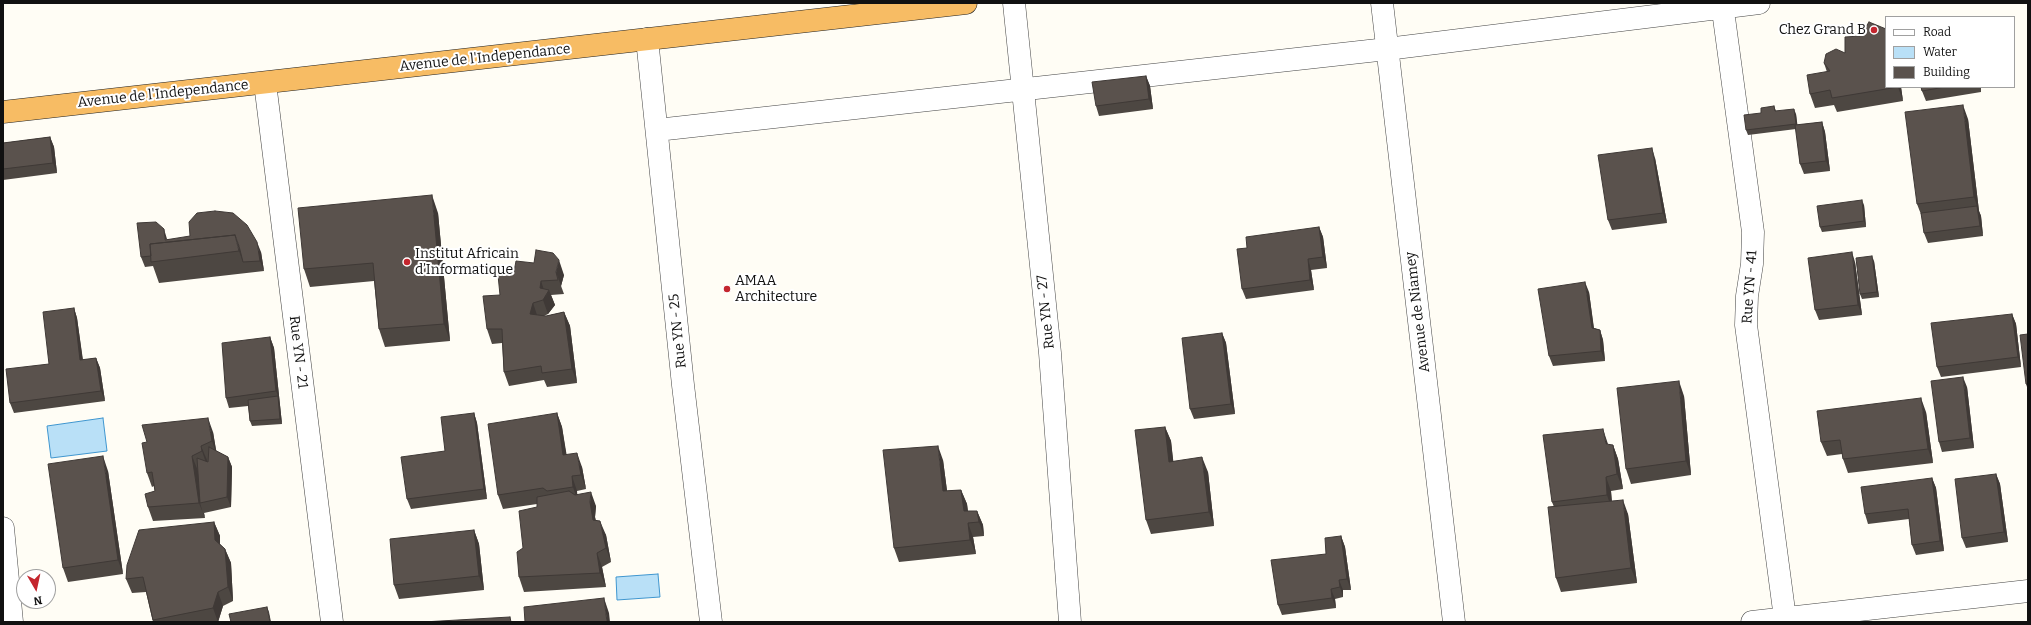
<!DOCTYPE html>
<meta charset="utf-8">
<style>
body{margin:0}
#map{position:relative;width:2031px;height:625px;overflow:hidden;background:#fffdf5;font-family:Bitter,serif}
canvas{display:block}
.frame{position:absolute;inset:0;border:4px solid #111;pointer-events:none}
.legend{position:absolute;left:1885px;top:16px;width:130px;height:72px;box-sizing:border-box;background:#fff;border:1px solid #a0a0a0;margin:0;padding:5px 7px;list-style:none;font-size:12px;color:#111}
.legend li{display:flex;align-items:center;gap:8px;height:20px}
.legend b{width:20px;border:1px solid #a0a0a0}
.north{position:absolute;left:16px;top:569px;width:40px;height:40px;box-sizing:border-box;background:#fff;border:1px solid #a0a0a0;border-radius:50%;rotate:171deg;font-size:11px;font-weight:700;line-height:16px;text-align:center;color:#111}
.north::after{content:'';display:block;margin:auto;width:14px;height:18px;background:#c4262e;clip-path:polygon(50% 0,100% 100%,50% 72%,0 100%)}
</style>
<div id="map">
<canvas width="2031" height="625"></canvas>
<div class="frame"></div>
<ul class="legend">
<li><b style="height:5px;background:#fff"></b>Road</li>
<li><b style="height:11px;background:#b9e0f7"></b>Water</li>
<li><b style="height:11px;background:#5a524d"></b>Building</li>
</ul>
<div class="north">N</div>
</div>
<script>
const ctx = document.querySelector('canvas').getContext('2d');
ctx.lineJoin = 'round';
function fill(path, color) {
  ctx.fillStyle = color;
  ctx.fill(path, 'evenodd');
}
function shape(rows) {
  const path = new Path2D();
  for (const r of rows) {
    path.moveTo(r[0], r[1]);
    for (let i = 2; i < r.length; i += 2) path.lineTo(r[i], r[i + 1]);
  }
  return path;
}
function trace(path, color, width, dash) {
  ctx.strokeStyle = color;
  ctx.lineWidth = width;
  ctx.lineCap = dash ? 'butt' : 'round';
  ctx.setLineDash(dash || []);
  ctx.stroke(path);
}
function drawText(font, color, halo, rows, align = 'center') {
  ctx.font = font + ' Bitter,serif';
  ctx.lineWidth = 4;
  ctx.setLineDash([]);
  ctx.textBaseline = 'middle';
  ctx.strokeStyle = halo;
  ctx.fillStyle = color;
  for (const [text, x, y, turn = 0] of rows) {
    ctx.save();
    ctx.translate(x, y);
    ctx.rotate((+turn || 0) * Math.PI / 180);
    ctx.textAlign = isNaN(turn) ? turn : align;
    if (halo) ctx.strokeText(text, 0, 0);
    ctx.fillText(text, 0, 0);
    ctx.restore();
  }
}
const water = shape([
 [103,418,107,451,51,458,47,426,103,418],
 [658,574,660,597,617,600,616,577,658,574]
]);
fill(water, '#b9e0f7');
trace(water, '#3f96cf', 1);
const minor = shape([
 [1014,3,1050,353,1070,622],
 [1382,3,1454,622],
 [1722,3,1753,232,1752,264,1747,296,1746,325,1785,618],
 [647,39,683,385,711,622],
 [265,83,332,622],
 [657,130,1387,49,1759,3],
 [3,528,12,622],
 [1752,622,2028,591]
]);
const trunk = shape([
 [3,112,966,3]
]);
trace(minor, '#444', 23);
trace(trunk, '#222', 23);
trace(minor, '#fff', 22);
trace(trunk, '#f7bc64', 22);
fill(shape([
 [1860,36,1886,87,1901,87,1903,101,1837,112,1834,105,1815,108,1810,94,1827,72,1824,63,1845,53],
 [1146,76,1150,86,1153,109,1099,116,1096,106],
 [1921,87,1981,87,1981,92,1926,101,1922,91],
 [1774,106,1776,111,1796,114,1797,125,1822,122,1825,132,1830,171,1804,174,1800,164,1796,129,1748,135,1746,130,1761,113],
 [1968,119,1979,211,1981,216,1983,236,1928,243,1924,233,1922,217,1917,204],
 [50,137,54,147,57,173,3,180,3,143],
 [1655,158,1667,223,1612,230,1608,220],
 [1864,205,1866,227,1822,232,1820,227],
 [438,213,450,341,385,347,379,329,374,281,310,287,304,269],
 [1319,227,1323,237,1327,268,1311,270,1314,290,1246,299,1242,289,1247,248],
 [167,239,261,252,264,271,159,283,153,266,145,267,141,257],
 [1874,261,1879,297,1862,299,1860,294],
 [1855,262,1862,315,1819,320,1815,310],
 [534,263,564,275,561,286,564,294,551,295,555,305,548,314,544,316,546,316,564,312,570,326,577,383,547,387,544,380,509,386,504,372,502,343,492,344,487,329,500,295,514,272],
 [1589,292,1594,328,1600,330,1603,340,1605,361,1553,366,1549,356],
 [74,308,77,318,83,360,96,358,100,368,105,401,14,413,10,403,49,364],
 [2012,314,2016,324,2021,367,1941,377,1937,367],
 [1222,333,1226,343,1235,414,1194,419,1190,409],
 [2028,334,2028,390,2026,384],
 [270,337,274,348,282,424,252,426,250,421,248,406,229,408,226,398],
 [1967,387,1974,448,1942,452,1939,442],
 [1684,396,1691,475,1631,484,1626,469],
 [1926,412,1933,463,1848,473,1843,459,1842,454,1827,456,1821,442],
 [474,413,477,423,487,499,411,509,407,499,445,451],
 [557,413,562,427,566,454,582,467,586,489,577,491,577,495,596,506,595,517,596,521,606,535,611,562,602,567,606,587,524,592,519,577,523,548,537,507,537,504,503,509,498,495],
 [1165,427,1171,441,1173,461,1208,472,1214,526,1151,534,1146,520],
 [213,432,216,451,228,457,232,467,231,507,204,513,205,518,153,521,148,507,155,491,154,486,152,487,147,473],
 [1613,445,1618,459,1623,489,1611,491,1612,501,1628,514,1637,583,1561,592,1556,578,1554,507,1552,502],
 [943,460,947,491,961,490,967,504,968,511,977,511,983,525,984,536,973,537,976,554,899,562,894,548],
 [108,471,123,574,68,582,63,568],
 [1996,474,2000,484,2008,542,1966,548,1962,538],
 [1932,478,1936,488,1944,551,1916,555,1912,545,1909,519,1868,524,1865,514],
 [214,522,220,536,220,544,225,549,231,563,233,601,223,606,218,622,153,622,146,592,132,593,126,579],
 [474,530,479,544,484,590,399,599,394,585],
 [1341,536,1345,547,1351,590,1343,590,1343,597,1335,599,1336,608,1282,615,1278,605,1326,554]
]), '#4d4742');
fill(shape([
 [1146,76,1150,86,1153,109,1149,99],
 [1898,87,1901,87,1903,101],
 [1963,105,1968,119,1979,211,1981,216,1983,236,1980,226,1977,206,1974,197],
 [1794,109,1796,114,1798,129,1796,124],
 [1822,122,1825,132,1830,171,1826,161],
 [50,137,54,147,57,173,53,163],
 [1652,148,1655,158,1667,223,1663,213],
 [432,195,438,213,450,341,444,324],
 [1862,200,1864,205,1866,227,1864,221],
 [1319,227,1323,237,1327,268,1323,257],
 [164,229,167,239,165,240],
 [235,235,243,256,243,262,239,251],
 [257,242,261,252,264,271,260,261],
 [1852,252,1855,262,1862,315,1858,305],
 [1872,256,1874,261,1879,297,1877,292],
 [1308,259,1311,270,1314,290,1310,280],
 [559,260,564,275,561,286,564,294,556,272],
 [541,281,546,296,549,290,555,305,548,314,543,300,540,288],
 [1585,282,1589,292,1595,338,1592,328],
 [533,303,538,318,530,314],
 [74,308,77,318,84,370,80,360],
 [564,312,570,326,577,383,572,369],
 [2012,314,2016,324,2021,367,2018,357],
 [1600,330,1603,340,1605,361,1601,351],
 [1222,333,1226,343,1235,414,1231,404],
 [270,337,274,348,282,424,280,419,278,396,276,391],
 [96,358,100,368,105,401,101,391],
 [1963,377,1967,387,1974,448,1970,438],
 [1679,381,1684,396,1691,475,1686,461],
 [1921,398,1926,412,1933,463,1928,449],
 [474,413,477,423,487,499,484,489],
 [557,413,562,427,569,469,563,455],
 [208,418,213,432,217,455,212,441],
 [1165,427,1171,441,1175,476,1169,462],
 [1603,429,1608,444,1606,444],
 [1613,445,1618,459,1623,489,1617,474],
 [201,446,207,460,207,466,202,451],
 [938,446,943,460,949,506,943,491],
 [577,453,582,467,586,489,581,475],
 [103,456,108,471,123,574,118,560],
 [192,456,198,471,202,502,200,503,203,513,204,513,205,518,199,503],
 [228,457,232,467,231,507,227,497],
 [1202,457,1208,472,1214,526,1209,512],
 [1996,474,2000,484,2008,542,2004,532],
 [572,476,577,491,578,502,573,487],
 [1606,477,1611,491,1612,510,1607,495],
 [1932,478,1936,488,1944,551,1940,541],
 [961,490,967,504,969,523,964,511],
 [591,492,596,506,595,517,598,535,593,520,590,502],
 [1623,500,1628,514,1637,583,1631,568],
 [977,511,983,525,984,536,979,522],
 [600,521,606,535,611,562,606,548],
 [214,522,220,536,220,554,215,540],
 [968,523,973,537,976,554,970,540],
 [474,530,479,544,484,590,479,576],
 [1341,536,1345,547,1351,590,1347,579],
 [225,549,231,563,233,601,228,587],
 [597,553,602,567,606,587,600,573],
 [1339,580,1343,590,1343,597,1340,587],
 [1331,589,1335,599,1336,608,1332,598],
 [218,592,223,606,218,622,213,608],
 [604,598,609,613,610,622,607,622],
 [267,607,269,612,271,622,270,622]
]), '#3f3936');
const building = shape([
 [1869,22,1886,29,1886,87,1898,87,1832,98,1830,90,1810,94,1807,75,1830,71,1824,63,1826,54,1836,49,1845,53,1845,37,1860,36,1869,22],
 [1146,76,1149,99,1096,106,1092,82,1146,76],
 [1921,87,1945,87,1922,91,1921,87],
 [1963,105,1974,197,1917,204,1905,112,1963,105],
 [1774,106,1775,111,1794,109,1796,124,1746,130,1744,115,1761,113,1761,108,1774,106],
 [1822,122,1826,161,1800,164,1795,125,1822,122],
 [50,137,53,163,3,169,3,143,50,137],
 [1652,148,1663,213,1608,220,1598,155,1652,148],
 [432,195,444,324,379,329,373,263,304,269,298,208,432,195],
 [1862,200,1864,221,1820,227,1817,206,1862,200],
 [1977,206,1980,226,1924,233,1921,213,1977,206],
 [215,211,233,213,247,225,257,242,260,261,243,262,239,246,235,235,150,244,151,256,141,257,137,223,156,222,164,229,165,240,190,236,189,222,197,213,215,211],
 [1319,227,1323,257,1308,259,1310,280,1242,289,1237,249,1247,248,1246,237,1319,227],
 [235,235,239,251,151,262,150,244,235,235],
 [536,250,553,253,559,260,556,272,558,280,541,281,540,288,549,290,543,300,533,303,530,314,546,316,564,312,572,369,542,373,541,366,504,372,502,329,487,329,483,296,500,295,498,275,514,272,516,261,534,263,536,250],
 [1852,252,1858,305,1815,310,1808,258,1852,252],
 [1872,256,1877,292,1860,294,1856,258,1872,256],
 [1585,282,1592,328,1600,330,1601,351,1549,356,1538,289,1585,282],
 [74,308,80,360,96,358,101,391,10,403,6,369,49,364,43,312,74,308],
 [2012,314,2018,357,1937,367,1931,323,2012,314],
 [1222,333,1231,404,1190,409,1182,338,1222,333],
 [2028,334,2028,384,2026,384,2020,335,2028,334],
 [270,337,276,391,226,398,222,343,270,337],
 [1963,377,1970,438,1939,442,1931,381,1963,377],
 [1679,381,1686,461,1626,469,1617,388,1679,381],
 [278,396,280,419,250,421,248,400,278,396],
 [1921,398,1928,449,1843,459,1840,440,1821,442,1817,411,1921,398],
 [474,413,484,489,407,499,401,457,445,451,441,417,474,413],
 [557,413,563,455,577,453,581,475,572,476,573,487,547,491,543,488,498,495,488,424,557,413],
 [208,418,212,441,201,446,202,451,192,456,199,503,148,507,145,494,155,491,152,472,147,473,142,443,147,442,142,425,208,418],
 [1165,427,1169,462,1202,457,1209,512,1146,520,1135,430,1165,427],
 [1603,429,1606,444,1613,445,1617,474,1606,477,1607,495,1552,502,1543,435,1603,429],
 [938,446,943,491,961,490,964,511,977,511,979,522,968,523,970,540,894,548,883,450,938,446],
 [209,447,228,457,227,497,200,503,197,458,208,462,209,447],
 [103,456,118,560,63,568,48,464,103,456],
 [1996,474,2004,532,1962,538,1955,479,1996,474],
 [1932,478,1940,541,1912,545,1908,509,1865,514,1861,487,1932,478],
 [569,491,575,495,591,492,590,502,593,520,600,521,606,548,597,553,600,573,519,577,517,552,523,548,519,511,537,507,537,497,569,491],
 [1623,500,1631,568,1556,578,1548,507,1623,500],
 [214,522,215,540,225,549,228,587,218,592,213,608,153,620,143,577,126,579,127,565,139,530,214,522],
 [474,530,479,576,394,585,390,539,474,530],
 [1341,536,1347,579,1339,580,1340,587,1331,589,1332,598,1278,605,1271,560,1326,554,1325,538,1341,536],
 [604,598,607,622,525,622,524,607,604,598],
 [267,607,270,622,231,622,229,614,267,607],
 [510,617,511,622,423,622,510,617]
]);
fill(building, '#5a524d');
trace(building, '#3f3936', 1);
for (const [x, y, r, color] of [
 [1874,30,4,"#c4262e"],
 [407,262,4,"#c4262e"],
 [727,289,4,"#c4262e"]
]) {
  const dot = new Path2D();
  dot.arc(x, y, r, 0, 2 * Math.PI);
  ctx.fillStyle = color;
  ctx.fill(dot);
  trace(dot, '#fff', 1.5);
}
drawText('14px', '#111', '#fff', [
 ["Chez Grand B",1866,30,"right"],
 ["Institut Africain",415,254],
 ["d’Informatique",415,270],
 ["AMAA",735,281],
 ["Architecture",735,297]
], 'left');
drawText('14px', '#111', '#fff', [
 ["Avenue de l'Independance",485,58,-6],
 ["Avenue de l'Independance",163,94,-6],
 ["Rue YN - 41",1750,287,-86],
 ["Rue YN - 27",1046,312,-96],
 ["Avenue de Niamey",1418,312,-97],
 ["Rue YN - 25",678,331,-96],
 ["Rue YN - 21",298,352,83]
]);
</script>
